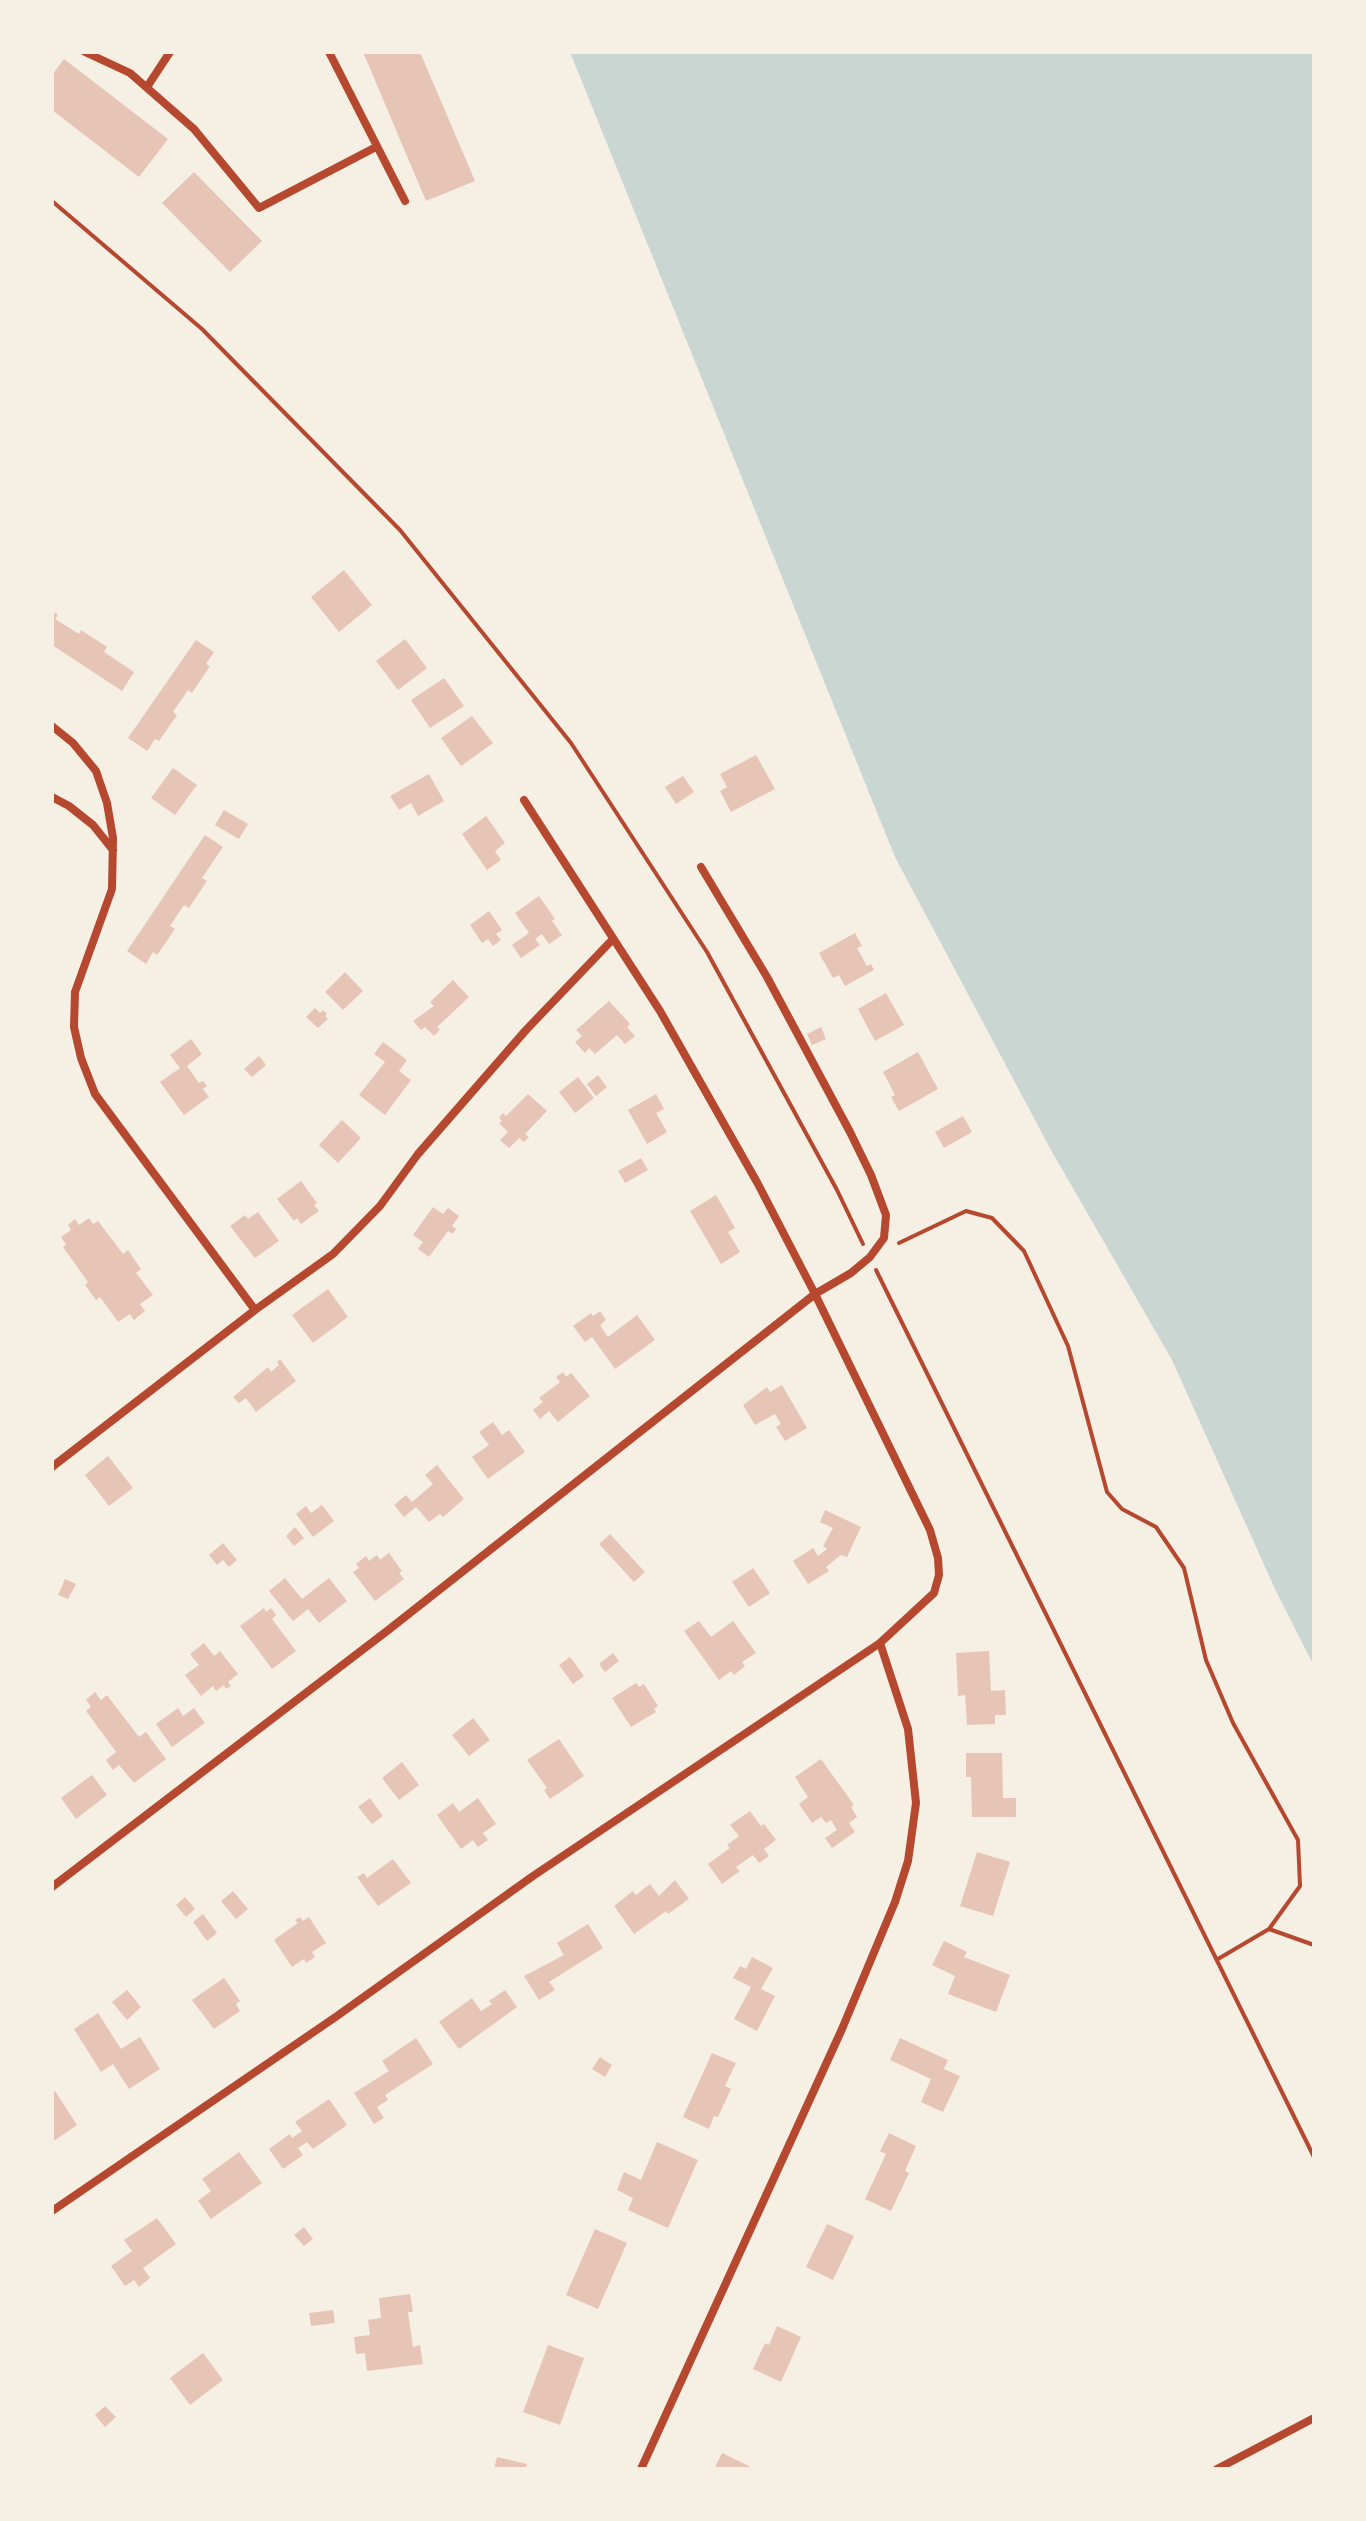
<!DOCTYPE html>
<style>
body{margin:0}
#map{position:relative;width:1366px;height:2521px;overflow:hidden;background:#f6efe4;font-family:"Golos Text",sans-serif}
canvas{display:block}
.frame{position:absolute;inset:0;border:54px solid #f6efe4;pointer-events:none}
</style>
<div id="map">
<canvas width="1366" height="2521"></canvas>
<div class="frame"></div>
</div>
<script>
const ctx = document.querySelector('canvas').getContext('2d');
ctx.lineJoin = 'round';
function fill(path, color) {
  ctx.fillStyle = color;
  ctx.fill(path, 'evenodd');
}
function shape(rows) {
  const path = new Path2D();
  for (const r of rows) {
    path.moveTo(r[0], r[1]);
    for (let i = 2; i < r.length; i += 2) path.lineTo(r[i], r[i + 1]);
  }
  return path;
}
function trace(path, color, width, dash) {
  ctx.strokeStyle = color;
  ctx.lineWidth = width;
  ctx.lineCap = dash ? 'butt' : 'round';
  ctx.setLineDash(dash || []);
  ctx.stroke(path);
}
fill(shape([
 [570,52,1314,52,1314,1666,1275,1589,1172,1360,1051,1150,895,857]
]), '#c9d6d2');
fill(shape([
 [363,52,420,52,475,181,426,201],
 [64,59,168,139,139,177,52,110,52,75],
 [194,172,262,241,230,272,162,203],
 [344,570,372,605,339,632,311,597],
 [52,611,58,615,55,619,79,634,81,630,107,647,104,652,134,672,122,691,52,645],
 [405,639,427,668,398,690,376,661],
 [196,640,214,652,206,664,210,666,192,693,188,690,173,712,177,715,159,741,155,739,147,751,128,738],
 [444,678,464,706,430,728,411,700],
 [472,716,493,743,461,766,441,738],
 [756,755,775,789,731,812,720,791,727,787,720,774],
 [173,768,197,785,175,815,151,798],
 [429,774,444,801,418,816,411,803,399,810,390,796],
 [683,776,694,792,676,804,665,787],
 [224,810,248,824,239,839,215,825],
 [486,816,505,843,495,851,501,860,487,870,462,834],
 [205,835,223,847,202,878,207,881,189,908,184,905,170,926,175,929,157,955,153,952,146,964,127,951],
 [539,896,555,919,552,921,562,935,549,944,542,934,535,939,540,945,521,958,512,945,529,933,515,913],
 [489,911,502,930,496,934,501,940,493,946,488,939,482,943,470,925],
 [855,933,862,946,857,948,867,966,871,964,874,970,845,986,839,975,833,978,819,953],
 [345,972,363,991,343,1010,325,992],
 [453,980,469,997,437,1027,440,1030,434,1036,425,1027,421,1030,413,1021,434,1006,430,1002],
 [886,993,904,1025,875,1041,858,1009],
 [609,1001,630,1024,627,1027,635,1036,625,1044,617,1035,595,1054,589,1048,585,1053,575,1042,582,1036,576,1030],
 [315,1008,320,1013,323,1010,327,1014,325,1016,328,1019,318,1028,306,1017],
 [821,1027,826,1039,812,1045,807,1034],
 [191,1039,202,1054,187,1066,199,1083,203,1081,207,1086,203,1089,209,1097,184,1115,160,1082,180,1068,170,1055],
 [383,1042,407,1060,399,1071,411,1080,385,1115,359,1095,385,1062,374,1054],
 [918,1052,938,1089,899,1111,891,1097,895,1095,883,1072],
 [259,1056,266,1065,252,1077,244,1069],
 [598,1075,607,1087,596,1096,587,1084],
 [578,1077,594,1098,575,1113,559,1092],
 [528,1094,547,1111,525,1134,529,1137,524,1142,519,1138,509,1148,500,1140,508,1132,499,1123,502,1121,499,1118,503,1113,506,1116],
 [656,1094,664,1109,656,1113,667,1132,647,1144,628,1110],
 [963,1116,972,1132,944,1148,935,1132],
 [342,1120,361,1138,338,1163,319,1145],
 [641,1158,648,1170,625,1183,618,1171],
 [301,1181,317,1203,314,1205,319,1211,301,1224,297,1218,294,1221,277,1199],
 [716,1195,735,1228,728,1232,740,1252,721,1264,690,1211],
 [433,1207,443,1214,448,1208,459,1216,452,1226,456,1229,452,1234,448,1231,429,1257,418,1249,423,1242,413,1235],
 [258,1212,279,1241,255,1258,230,1226,245,1215,248,1219],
 [89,1218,93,1224,98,1221,123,1254,128,1250,141,1269,136,1273,153,1295,140,1304,145,1311,134,1320,130,1314,118,1322,100,1297,96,1300,85,1285,88,1282,63,1247,66,1244,61,1237,71,1230,68,1225,75,1219,79,1225],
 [328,1289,348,1317,313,1343,292,1315],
 [600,1311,606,1320,600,1325,608,1337,637,1315,655,1340,615,1369,592,1337,585,1342,573,1326,591,1313,593,1316],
 [280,1359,296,1381,256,1412,246,1398,239,1403,233,1397,268,1367,271,1372,279,1365,277,1362],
 [563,1372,566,1377,571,1373,590,1396,558,1422,549,1411,540,1419,533,1410,543,1402,539,1398,560,1382,556,1377],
 [782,1385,807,1428,785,1441,776,1427,781,1424,775,1414,755,1425,743,1405,767,1387,770,1392],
 [493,1422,502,1435,509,1430,525,1452,488,1479,472,1457,489,1445,479,1432],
 [108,1456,133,1488,109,1506,85,1475],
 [437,1465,464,1499,443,1517,440,1514,429,1522,416,1507,404,1517,394,1505,406,1495,412,1502,433,1484,425,1475],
 [322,1505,334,1521,313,1537,296,1514,306,1506,311,1513],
 [825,1510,861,1527,847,1557,841,1555,826,1567,829,1571,808,1584,793,1561,813,1548,818,1556,827,1549,823,1546,833,1528,820,1522],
 [295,1527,304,1538,294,1546,286,1536],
 [610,1534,645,1572,634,1582,599,1544],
 [223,1543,237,1560,229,1567,223,1560,217,1565,209,1555],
 [389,1553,402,1571,399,1573,404,1579,375,1601,353,1572,359,1568,356,1564,366,1556,369,1561,377,1555,380,1560],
 [753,1568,770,1593,749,1607,732,1582],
 [285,1578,302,1599,329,1578,347,1601,319,1623,308,1609,293,1621,269,1591],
 [65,1579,76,1584,68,1599,58,1595],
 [264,1608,266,1612,271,1608,276,1615,272,1619,296,1651,272,1669,240,1626],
 [699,1621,711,1637,733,1621,756,1653,742,1662,745,1666,734,1675,731,1671,719,1680,684,1631],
 [204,1643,214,1656,220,1651,238,1674,228,1682,231,1686,226,1689,224,1685,216,1691,213,1686,201,1696,185,1675,199,1665,190,1654],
 [989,1651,991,1691,1005,1690,1006,1715,995,1715,995,1724,967,1725,965,1695,958,1696,956,1653],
 [613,1653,619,1661,605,1672,599,1664],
 [570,1657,584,1676,573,1684,559,1665],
 [636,1683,639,1687,644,1684,658,1706,654,1709,656,1712,631,1727,612,1698],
 [95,1692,101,1700,107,1695,139,1737,146,1732,166,1759,134,1783,119,1765,113,1770,106,1760,116,1752,86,1711,91,1707,86,1700],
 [178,1708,183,1716,194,1708,205,1723,172,1747,156,1724],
 [473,1718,490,1740,469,1756,452,1735],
 [559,1739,584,1776,550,1799,544,1790,547,1788,527,1760],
 [966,1753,1002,1753,1003,1798,1016,1798,1016,1817,972,1817,971,1777,966,1777],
 [821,1759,854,1805,851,1807,857,1817,849,1823,855,1832,832,1848,825,1838,837,1830,831,1820,826,1823,821,1817,812,1823,799,1804,808,1797,795,1777],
 [402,1762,419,1785,399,1800,382,1778],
 [92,1775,107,1795,76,1819,61,1798],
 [370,1798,383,1816,372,1824,358,1807],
 [478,1798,496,1824,483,1833,488,1840,478,1847,473,1840,461,1849,437,1815,453,1803,459,1812],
 [750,1811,761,1826,764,1824,776,1840,764,1849,769,1856,759,1863,753,1855,736,1867,740,1871,722,1884,708,1864,730,1848,727,1845,739,1836,730,1825],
 [977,1852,1010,1862,993,1916,960,1906],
 [393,1859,411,1883,378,1906,357,1877,364,1873,367,1878],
 [675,1880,689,1899,668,1914,666,1911,634,1934,614,1906,633,1891,636,1895,650,1884,659,1896],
 [233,1891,248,1909,236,1919,221,1901],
 [185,1897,195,1909,186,1917,176,1905],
 [203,1914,217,1933,207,1941,193,1922],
 [300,1917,303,1921,309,1917,326,1943,312,1952,315,1957,306,1963,304,1959,292,1967,274,1940,298,1923,295,1920],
 [588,1924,603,1948,549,1982,555,1990,539,2000,524,1976,564,1955,557,1943],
 [944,1941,967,1952,964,1957,1010,1975,996,2012,948,1994,955,1976,932,1965],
 [752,1957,773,1968,761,1989,775,1996,757,2031,734,2019,751,1987,733,1978,740,1966,746,1969],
 [224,1978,240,2001,236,2004,240,2011,214,2029,192,2000],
 [127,1990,141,2007,127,2020,112,2002],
 [505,1990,517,2007,459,2049,439,2022,472,1998,481,2011,492,2004,489,2001],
 [98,2013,121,2049,140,2037,160,2069,129,2089,113,2064,101,2072,74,2029],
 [416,2038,433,2064,385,2095,388,2100,377,2107,384,2118,374,2124,354,2093,389,2071,382,2061],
 [900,2038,948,2060,944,2069,960,2076,943,2112,921,2102,931,2079,890,2060],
 [712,2053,736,2063,725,2086,731,2089,718,2117,714,2116,709,2129,683,2117],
 [600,2057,612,2065,605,2077,592,2069],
 [55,2091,77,2125,52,2142,52,2093],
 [329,2099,347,2125,313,2149,307,2142,298,2148,303,2155,283,2169,269,2149,290,2134,292,2138,302,2131,295,2122],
 [889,2133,916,2146,905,2171,909,2173,891,2211,865,2199,886,2154,880,2151],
 [657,2142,698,2160,668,2228,628,2210,633,2198,617,2190,624,2172,641,2180],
 [239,2152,262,2183,211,2219,198,2201,211,2191,202,2179],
 [157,2218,176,2244,143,2268,150,2278,139,2287,134,2280,125,2286,111,2266,132,2251,124,2240],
 [827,2224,854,2236,833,2280,806,2267],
 [304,2227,313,2239,304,2246,294,2235],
 [595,2229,627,2243,598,2309,566,2295],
 [410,2294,413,2312,408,2312,413,2347,420,2345,423,2364,367,2371,365,2353,356,2354,354,2337,370,2335,368,2320,381,2318,379,2298],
 [333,2310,335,2323,311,2326,309,2313],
 [777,2326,801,2337,781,2382,753,2369,765,2343,769,2345],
 [548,2345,584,2358,560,2425,523,2412],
 [203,2353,223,2380,190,2405,170,2378],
 [105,2406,116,2417,105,2427,95,2415],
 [722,2453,755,2469,714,2469],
 [497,2457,527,2464,525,2469,494,2469]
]), '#e6c5b7');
trace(shape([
 [52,201,202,329,400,530,571,743,707,952,837,1190,863,1244],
 [899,1243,966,1211,992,1218,1024,1251,1068,1346,1107,1492,1122,1509,1156,1527,1184,1568,1206,1660,1233,1723,1298,1840,1300,1886,1269,1929,1218,1959],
 [876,1270,1314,2157],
 [1269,1929,1314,1945]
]), '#b5482f', 4);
trace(shape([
 [85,52,130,73,194,129,259,208,376,147],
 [329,52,405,201],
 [147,87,170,52],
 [52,726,73,743,96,771,107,803,113,838,112,889,75,992,74,1027,81,1058,95,1094,255,1310],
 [52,797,69,806,93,825,113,850],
 [52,1467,255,1310,333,1254,380,1206,418,1154,526,1030,613,939],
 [52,1887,387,1631,815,1294,851,1273,870,1257,884,1238,886,1215,871,1175,850,1132,767,977,701,867],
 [52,2211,337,2016,533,1876,880,1643,934,1593,939,1575,938,1558,930,1530,815,1294,758,1184,660,1011,524,800],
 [641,2469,842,2029,895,1902,908,1861,916,1803,908,1729,880,1643],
 [1217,2469,1314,2418]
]), '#b5482f', 8);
</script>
